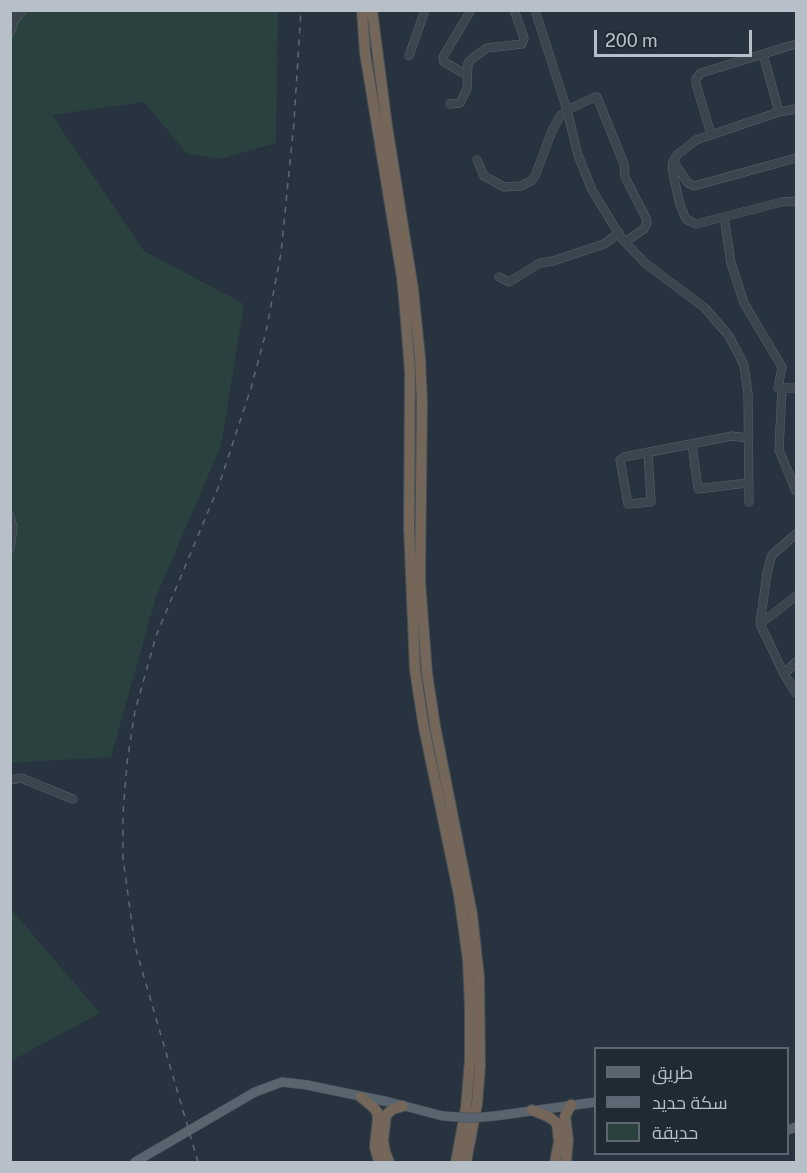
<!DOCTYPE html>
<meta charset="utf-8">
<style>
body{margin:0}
#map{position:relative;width:807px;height:1173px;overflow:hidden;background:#27333e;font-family:"Public Sans",Cairo,sans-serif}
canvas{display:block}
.frame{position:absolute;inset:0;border:12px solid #b7c0c9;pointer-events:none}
.legend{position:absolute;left:594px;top:1047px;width:195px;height:108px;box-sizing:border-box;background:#202a33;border:2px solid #5c666f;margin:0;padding:8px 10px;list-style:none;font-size:18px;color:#b7c0c9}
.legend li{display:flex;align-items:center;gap:12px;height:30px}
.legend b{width:30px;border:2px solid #5c666f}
.scale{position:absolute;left:594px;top:30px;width:158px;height:27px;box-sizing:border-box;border:3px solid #b7c0c9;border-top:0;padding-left:8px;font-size:18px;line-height:21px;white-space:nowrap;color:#b7c0c9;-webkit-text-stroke:4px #202a33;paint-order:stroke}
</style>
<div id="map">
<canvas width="807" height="1173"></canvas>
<div class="frame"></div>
<ul class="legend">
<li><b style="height:8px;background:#59646e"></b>طريق</li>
<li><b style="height:8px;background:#5d6975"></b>سكة حديد</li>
<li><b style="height:16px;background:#2a4140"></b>حديقة</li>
</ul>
<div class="scale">200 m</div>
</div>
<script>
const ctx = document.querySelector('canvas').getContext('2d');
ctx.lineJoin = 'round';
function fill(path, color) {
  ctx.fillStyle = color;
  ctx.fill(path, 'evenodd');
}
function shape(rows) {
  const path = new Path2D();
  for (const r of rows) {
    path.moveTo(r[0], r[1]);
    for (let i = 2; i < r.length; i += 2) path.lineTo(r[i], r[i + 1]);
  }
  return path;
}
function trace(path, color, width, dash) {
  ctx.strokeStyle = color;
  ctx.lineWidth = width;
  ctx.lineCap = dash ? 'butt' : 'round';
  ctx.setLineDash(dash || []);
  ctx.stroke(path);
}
fill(shape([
 [11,11,278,11,276,143,220,159,187,154,144,102,52,115,144,251,244,304,221,446,156,597,111,757,11,763],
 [10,908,100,1013,11,1061,10,1061]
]), '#2a4140');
const minor = shape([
 [535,10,567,110,578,155,592,190,622,239,646,264,705,308,729,336,744,365,748,394,749,502],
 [10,33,14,21,23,10],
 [763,54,779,112],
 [409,56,425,10],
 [467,75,444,62,443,57,471,10],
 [450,104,460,103,467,89,468,63,474,57,487,48,522,44,524,38,514,10],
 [796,109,779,112,696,140,678,154,673,161,672,169,680,205,686,219,696,224,782,202,796,201],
 [711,134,696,84,696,79,701,73,796,44],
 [477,160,484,176,504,187,521,186,531,181,535,176,552,131,560,116,567,110,595,97,597,97,624,164,625,177,646,218,647,223,644,229,625,242],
 [673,161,688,183,694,186,796,158],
 [724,217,731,263,744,303,782,367,778,388,796,388],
 [499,277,509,282,540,263,553,261,604,244,619,233],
 [782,388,779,450,796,491],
 [692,444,698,489,747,483],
 [648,452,651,502,628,504,620,460,624,457,732,436,749,438],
 [10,516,13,527,10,549],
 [796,534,772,555,767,573,760,624,796,596],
 [760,624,784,674,796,693],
 [784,674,796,662],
 [10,780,21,778,73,799]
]);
const major = shape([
 [495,1116,596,1102],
 [788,1130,796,1127],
 [135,1162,255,1092,282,1082,307,1085,389,1102,443,1116]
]);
const highway = shape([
 [362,10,365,53,402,277,406,320,410,373,409,528,415,670,424,728,459,895,468,960,470,1008,470,1060,466,1108,456,1162],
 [372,10,387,126,413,289,420,357,422,402,420,581,427,673,435,726,472,914,479,977,480,1066,477,1104,466,1162],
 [361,1097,374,1108,377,1112,378,1118,375,1147,379,1162],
 [532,1110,549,1117,557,1123,559,1142,555,1162],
 [389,1162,385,1152,383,1140,386,1115,393,1109,403,1106],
 [566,1162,568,1140,565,1116,571,1105]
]);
trace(minor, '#59636c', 9);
trace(major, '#444e57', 10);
trace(highway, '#465059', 12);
trace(minor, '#3b454e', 8);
trace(major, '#59646e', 9);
trace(highway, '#746658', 10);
trace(shape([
 [198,1162,135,946,123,858,123,813,127,763,135,711,156,636,218,488,251,388,266,332,281,253,294,122,301,10]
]), '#5d6975', 1.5, [6, 6]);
const majorBridge = shape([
 [443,1116,472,1118,495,1116]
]);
trace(majorBridge, '#444e57', 10, []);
trace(majorBridge, '#59646e', 9);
</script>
